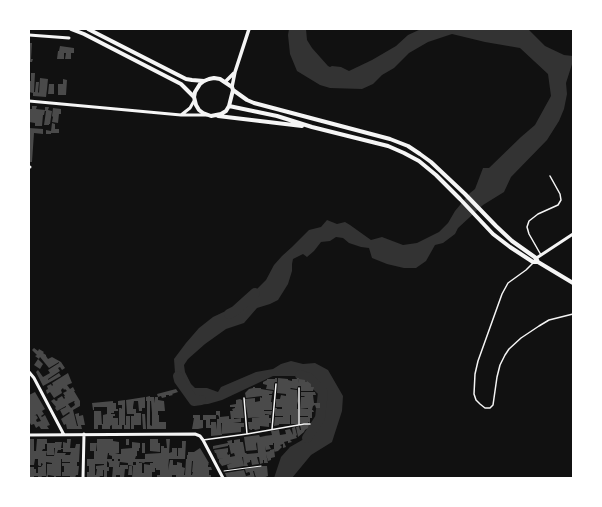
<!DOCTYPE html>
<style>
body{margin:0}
#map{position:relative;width:602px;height:507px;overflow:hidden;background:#111;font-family:"Work Sans",sans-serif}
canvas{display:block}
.frame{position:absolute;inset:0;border:30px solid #fff;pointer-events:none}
</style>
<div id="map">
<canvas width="602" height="507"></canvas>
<div class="frame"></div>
</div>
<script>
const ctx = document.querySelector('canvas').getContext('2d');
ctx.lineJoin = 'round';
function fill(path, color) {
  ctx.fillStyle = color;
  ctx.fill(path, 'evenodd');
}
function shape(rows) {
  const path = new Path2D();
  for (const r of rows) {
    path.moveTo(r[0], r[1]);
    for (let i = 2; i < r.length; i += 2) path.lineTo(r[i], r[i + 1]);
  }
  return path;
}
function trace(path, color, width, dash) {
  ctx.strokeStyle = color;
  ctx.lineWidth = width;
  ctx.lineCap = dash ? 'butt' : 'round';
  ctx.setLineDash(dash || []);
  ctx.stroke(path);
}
fill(shape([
 [289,29,306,29,307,40,312,48,328,66,330,67,332,66,341,67,349,71,372,60,396,46,408,35,421,29,524,29,529,30,545,46,564,55,573,56,573,61,566,83,567,94,564,109,559,121,547,140,511,177,504,192,483,205,458,228,455,234,443,243,435,245,426,261,416,268,404,268,387,264,372,258,369,248,361,247,349,243,343,238,336,237,330,241,321,242,314,251,307,257,303,254,293,259,292,264,292,271,288,284,278,300,270,304,257,308,244,323,226,329,205,344,188,359,184,365,185,372,191,384,195,388,207,388,218,392,221,387,256,372,273,369,281,364,291,361,303,364,315,363,328,370,343,396,342,411,332,442,311,455,292,478,274,478,281,457,290,447,304,439,314,427,320,419,326,404,325,394,321,386,311,380,299,376,273,376,222,400,208,404,195,405,193,399,185,388,178,384,175,373,174,359,186,343,199,328,213,317,230,309,244,305,247,299,266,280,274,265,282,256,292,247,309,230,321,227,327,220,337,224,345,222,350,225,371,240,382,237,403,245,417,243,439,232,448,223,455,211,470,193,475,189,483,168,489,168,521,137,535,125,551,96,548,74,520,48,485,42,452,34,428,42,409,53,394,68,382,75,373,84,362,89,330,88,320,85,297,71,290,54,288,35]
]), '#333');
trace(shape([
 [229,314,235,311,255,293],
 [300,375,309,378,323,392,320,418,307,438],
 [178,376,179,380,194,401,201,400]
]), '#333', 10);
fill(shape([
 [29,43,32,43,31,59,33,59,32,62,30,62,30,59,29,59],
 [60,46,74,48,74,53,71,53,71,59,65,59,66,53,64,53,64,59,57,59,58,51,59,51],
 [31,73,35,73,34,92,35,92,36,82,39,82,38,92,39,93,40,78,48,79,47,89,45,89,47,89,46,97,33,96,33,93,29,92,29,81,31,81],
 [63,79,67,80,66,95,58,95,58,84,63,84],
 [49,84,54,84,54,94,48,94],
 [32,106,37,106,36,109,45,110,44,115,43,115,42,126,35,126,35,123,29,122,29,109,32,109],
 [45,107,49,107,48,110,52,111,50,124,49,124,49,125,44,125,46,111,45,111],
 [53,108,61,109,61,114,59,114,58,123,52,122,53,117,52,116],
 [52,123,55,124,55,129,59,129,59,133,51,133,51,134,46,134,46,130,51,131],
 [29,128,43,129,43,134,34,133,32,162,29,162],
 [34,348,38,351,39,349,44,352,43,353,46,355,46,356,48,359,52,357,61,362,65,368,62,370,60,367,58,368,60,371,48,379,48,380,59,373,61,376,43,386,36,372,38,370,43,377,50,373,48,370,59,363,59,362,49,368,40,357,39,359,35,356,37,355,32,350],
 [38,359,43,364,40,369,34,365],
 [68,373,72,383,67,385,70,389,73,387,75,391,74,391,80,401,80,406,73,410,77,426,78,426,75,414,79,413,79,416,83,415,85,425,81,425,82,429,67,429,66,424,64,425,61,419,70,413,69,412,63,416,60,410,66,407,66,406,57,411,55,408,56,407,51,401,54,399,56,401,58,400,57,399,62,396,64,399,65,398,64,396,65,396,63,393,67,391,65,389,64,390,63,388,61,390,62,393,54,398,50,392,47,394,46,390,48,389,47,386,51,384,52,386,53,385,52,383],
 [74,401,75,402,74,402,75,405,71,408,68,404],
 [275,378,277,378,277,382,275,382,274,384,274,390,266,389,267,385,263,384,263,382,267,380,267,379,275,379],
 [278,378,288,379,288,380,292,381,292,379,297,379,297,378,299,378,298,383,299,379,305,380,305,382,307,382,307,381,311,384,311,387,314,387,313,391,301,391,301,386,298,386,297,389,291,388,290,389,297,390,298,401,297,405,297,409,298,409,298,424,291,424,291,415,290,415,290,424,279,424,279,425,274,426,275,417,283,417,283,416,275,416,275,408,277,408,277,409,282,409,282,407,276,407,276,399,280,399,281,395,286,396,286,394,277,393],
 [253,387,255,387,255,388,261,388,261,389,273,391,272,394,269,394,269,395,272,395,271,402,272,402,272,410,264,410,264,411,272,411,271,415,265,414,265,415,269,415,269,418,271,418,271,423,269,423,269,427,260,426,260,429,255,430,254,429,252,429,252,430,251,430,249,429,248,422,252,422,252,418,260,417,248,418,245,399,255,398,255,402,260,401,260,397,262,398,262,396,246,398,245,393,249,389,253,388],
 [176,389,178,392,172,394,173,395,169,396,169,395,166,395,166,397,162,398,161,396,158,397,158,400,164,401,165,411,158,411,158,415,159,415,159,422,166,422,166,429,147,429,147,401,146,401,146,397,150,396,150,397,154,397,155,403,155,397,158,397,157,394],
 [150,401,151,401,152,413,152,426,150,425,150,414,148,414,150,414],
 [35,392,45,409,42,411,44,414,41,416,42,417,45,415,50,425,47,426,49,429,41,429,39,426,36,428,34,424,31,425,29,421,29,414,30,413,29,411,29,395],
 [37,414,41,421,37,422,36,420,38,418,36,415,34,416],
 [301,392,315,392,316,395,313,395,314,403,320,403,320,408,316,408,315,405,313,406,312,410,313,410,314,412,312,412,312,418,310,418,310,423,308,422,308,423,300,423,300,417,308,417,308,416,300,416,300,409,308,409,308,408,300,409,301,397,305,397,304,396,301,396],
 [145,397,145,408,142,408,142,411,139,411,138,401,134,401,133,407,133,409,136,409,136,413,141,413,141,425,134,425,134,429,131,429,131,416,134,416,134,414,127,414,126,400],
 [240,399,242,400,244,418,234,418,234,419,241,418,241,422,233,423,244,423,244,427,241,427,241,432,222,434,222,423,221,423,222,435,211,436,211,428,206,428,206,420,203,420,203,415,216,415,216,411,220,411,220,417,229,416,229,419,231,419,230,411,233,411,232,409,235,408,235,407,230,407,230,405,236,404,236,400],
 [216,415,218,415,219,417,219,419,217,419,217,430,216,422,211,422,211,425,210,425,210,419,216,419],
 [125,400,125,425,126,425,126,416,130,416,130,429,124,429,124,425,122,425,122,429,112,429,112,425,110,426,110,429,102,429,102,424,103,424,103,415,107,414,107,407,94,407,94,410,93,410,92,403,113,401,113,403,116,403,116,409,118,409,118,411,114,411,114,413,111,413,111,414,115,414,115,416,113,416,113,418,118,418,118,425,119,425,119,408,121,408,122,409,122,405,118,405,118,401],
 [94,411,101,411,102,425,98,425,98,429,94,429],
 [142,414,145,414,146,429,143,429],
 [193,415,200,415,200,420,203,420,203,428,198,429,192,429,194,418,193,418],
 [306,424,309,425,308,428,305,430,304,432,298,437,296,427,299,426,300,430,301,430,300,425],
 [295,427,297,435,296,436,297,438,290,440,292,442,288,443,288,441,284,442,286,447,283,448,283,444,280,445,282,447,278,451,274,452,274,443,273,443,273,445,269,445,271,449,266,450,265,446,266,452,270,451,270,450,274,449,275,457,271,458,271,460,268,461,266,454,268,463,264,463,264,460,263,460,263,463,260,464,259,457,257,457,259,464,252,465,251,460,250,460,250,462,247,463,248,466,244,466,243,457,242,457,244,466,228,469,227,465,232,463,222,466,219,462,219,459,225,458,218,459,216,453,215,453,214,450,228,448,228,452,227,453,228,455,230,454,230,457,235,456,234,453,231,454,229,445,228,445,228,446,213,449,213,446,228,443,227,441,232,440,232,443,234,443,234,440,240,439,240,442,243,442,245,453,246,453,247,454,258,453,257,442,256,444,257,450,246,451,244,437,259,435,260,437,265,436,264,436,272,435,271,431,279,430,280,435,286,434,285,430,290,429,293,435,292,428],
 [29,439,34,439,34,451,36,451,37,439,47,439,47,444,45,444,45,449,43,449,42,451,47,451,46,456,54,456,55,448,54,448,54,455,47,455,47,443,55,443,55,442,62,442,61,448,63,448,63,442,67,443,67,439,71,439,70,448,75,448,76,444,80,444,79,462,77,462,77,466,79,466,78,475,76,475,75,478,70,478,70,476,62,476,62,472,64,472,64,466,62,466,62,463,70,463,70,462,62,462,62,459,61,459,61,476,56,476,56,478,54,478,54,476,48,475,48,478,46,478,47,472,47,464,52,464,52,463,46,462,46,476,42,476,41,478,38,478,38,476,34,476,34,478,30,478,29,472,30,468,29,468,29,467,34,467,34,469,36,469,36,473,38,473,38,467,41,467,43,464,41,463,41,466,39,466,38,465,38,459,35,459,34,465,29,465],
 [61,449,63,449,63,452,71,452,70,455,65,455,66,453,57,453,58,450,61,450],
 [97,439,113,439,113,441,119,442,119,453,115,454,121,454,121,449,132,448,132,442,140,443,140,448,139,448,139,451,137,451,137,456,136,456,135,459,145,459,145,454,161,453,161,446,164,446,164,448,167,448,166,439,170,439,169,453,172,452,172,448,177,448,177,456,178,456,178,448,182,448,182,441,186,441,185,459,169,459,168,470,170,460,173,460,173,465,177,465,177,462,182,463,182,467,185,468,184,475,185,475,186,459,187,459,187,455,188,455,188,452,194,452,200,448,209,463,208,464,209,465,208,465,208,467,211,467,212,470,209,470,209,475,211,475,211,478,176,478,176,475,172,475,172,478,157,478,157,475,160,475,160,470,156,470,156,468,155,468,155,472,152,472,152,478,132,478,133,465,136,465,136,462,133,462,133,466,128,465,128,463,120,462,120,459,118,459,118,461,120,461,119,467,120,467,120,465,128,465,128,469,125,469,124,478,120,478,120,475,116,475,116,478,112,478,113,467,109,467,109,463,107,461,107,467,109,467,109,471,107,471,107,478,104,478,104,470,103,470,103,476,100,476,99,478,87,478,87,472,89,472,89,466,87,466,87,459,94,459,94,451,90,451,90,443,97,443,96,451,97,451],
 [108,453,109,453,109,455,112,456,112,459,114,459,114,461,112,461,112,459,107,459],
 [192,461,193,461,192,472,193,472,192,475,191,475],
 [139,462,144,463,145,462,153,462,153,463,150,463,150,465,144,464,144,473,142,473,142,463,139,463],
 [95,464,104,464,104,465,96,466,96,469,97,469,96,475,95,475],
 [126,439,129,439,129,445,126,445],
 [150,439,158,439,158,443,160,443,160,452,150,451],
 [142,443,145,443,145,453,142,453],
 [129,466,132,466,132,475,128,475],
 [260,466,267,466,268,476,263,478,256,478,254,471,253,471,255,478,227,478,225,473,244,470,246,476,250,475,250,473,249,472,246,473,245,469]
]), '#4a4a4a');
trace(shape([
 [224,471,261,466]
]), '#f5f5f5', 1);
trace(shape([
 [541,255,529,234,527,227,529,221,538,214,558,205,561,200,560,194,550,176],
 [533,263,526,270,508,283,502,294,478,361,475,374,474,394,476,400,480,404,485,408,490,408,493,405,497,377,500,365,505,355,509,349,521,338,539,326,549,320,573,314],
 [244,398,247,434],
 [299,425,299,388],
 [272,429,276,384],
 [203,440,247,434,304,424,310,424]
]), '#f5f5f5', 1.5);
trace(shape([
 [29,35,69,38],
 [29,101,181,115,207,115],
 [181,115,190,108,194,101],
 [29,167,30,167],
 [535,259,573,234],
 [29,372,34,378,64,435],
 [29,435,195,434,200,436,203,440,223,478],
 [83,478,84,434]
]), '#f5f5f5', 3);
trace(shape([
 [225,82,234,73],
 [232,87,235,72,249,29]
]), '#f5f5f5', 3.5);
trace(shape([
 [71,29,84,34,181,84,194,97],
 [88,29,186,79,192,80,204,81],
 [214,78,220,79,232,87,233,90,229,106,226,111,221,114,211,116,203,113,199,110,196,105,194,97,195,92,200,84,204,81,209,79,214,78],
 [233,90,247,100,254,103,390,139,408,146,420,154,431,162,465,194,496,226,512,241,536,258,538,262,573,283],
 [229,106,277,116,312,127,388,146,404,153,419,161,436,175,460,199,493,234,510,247,533,262,538,262],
 [218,116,302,126]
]), '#f5f5f5', 4);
</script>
